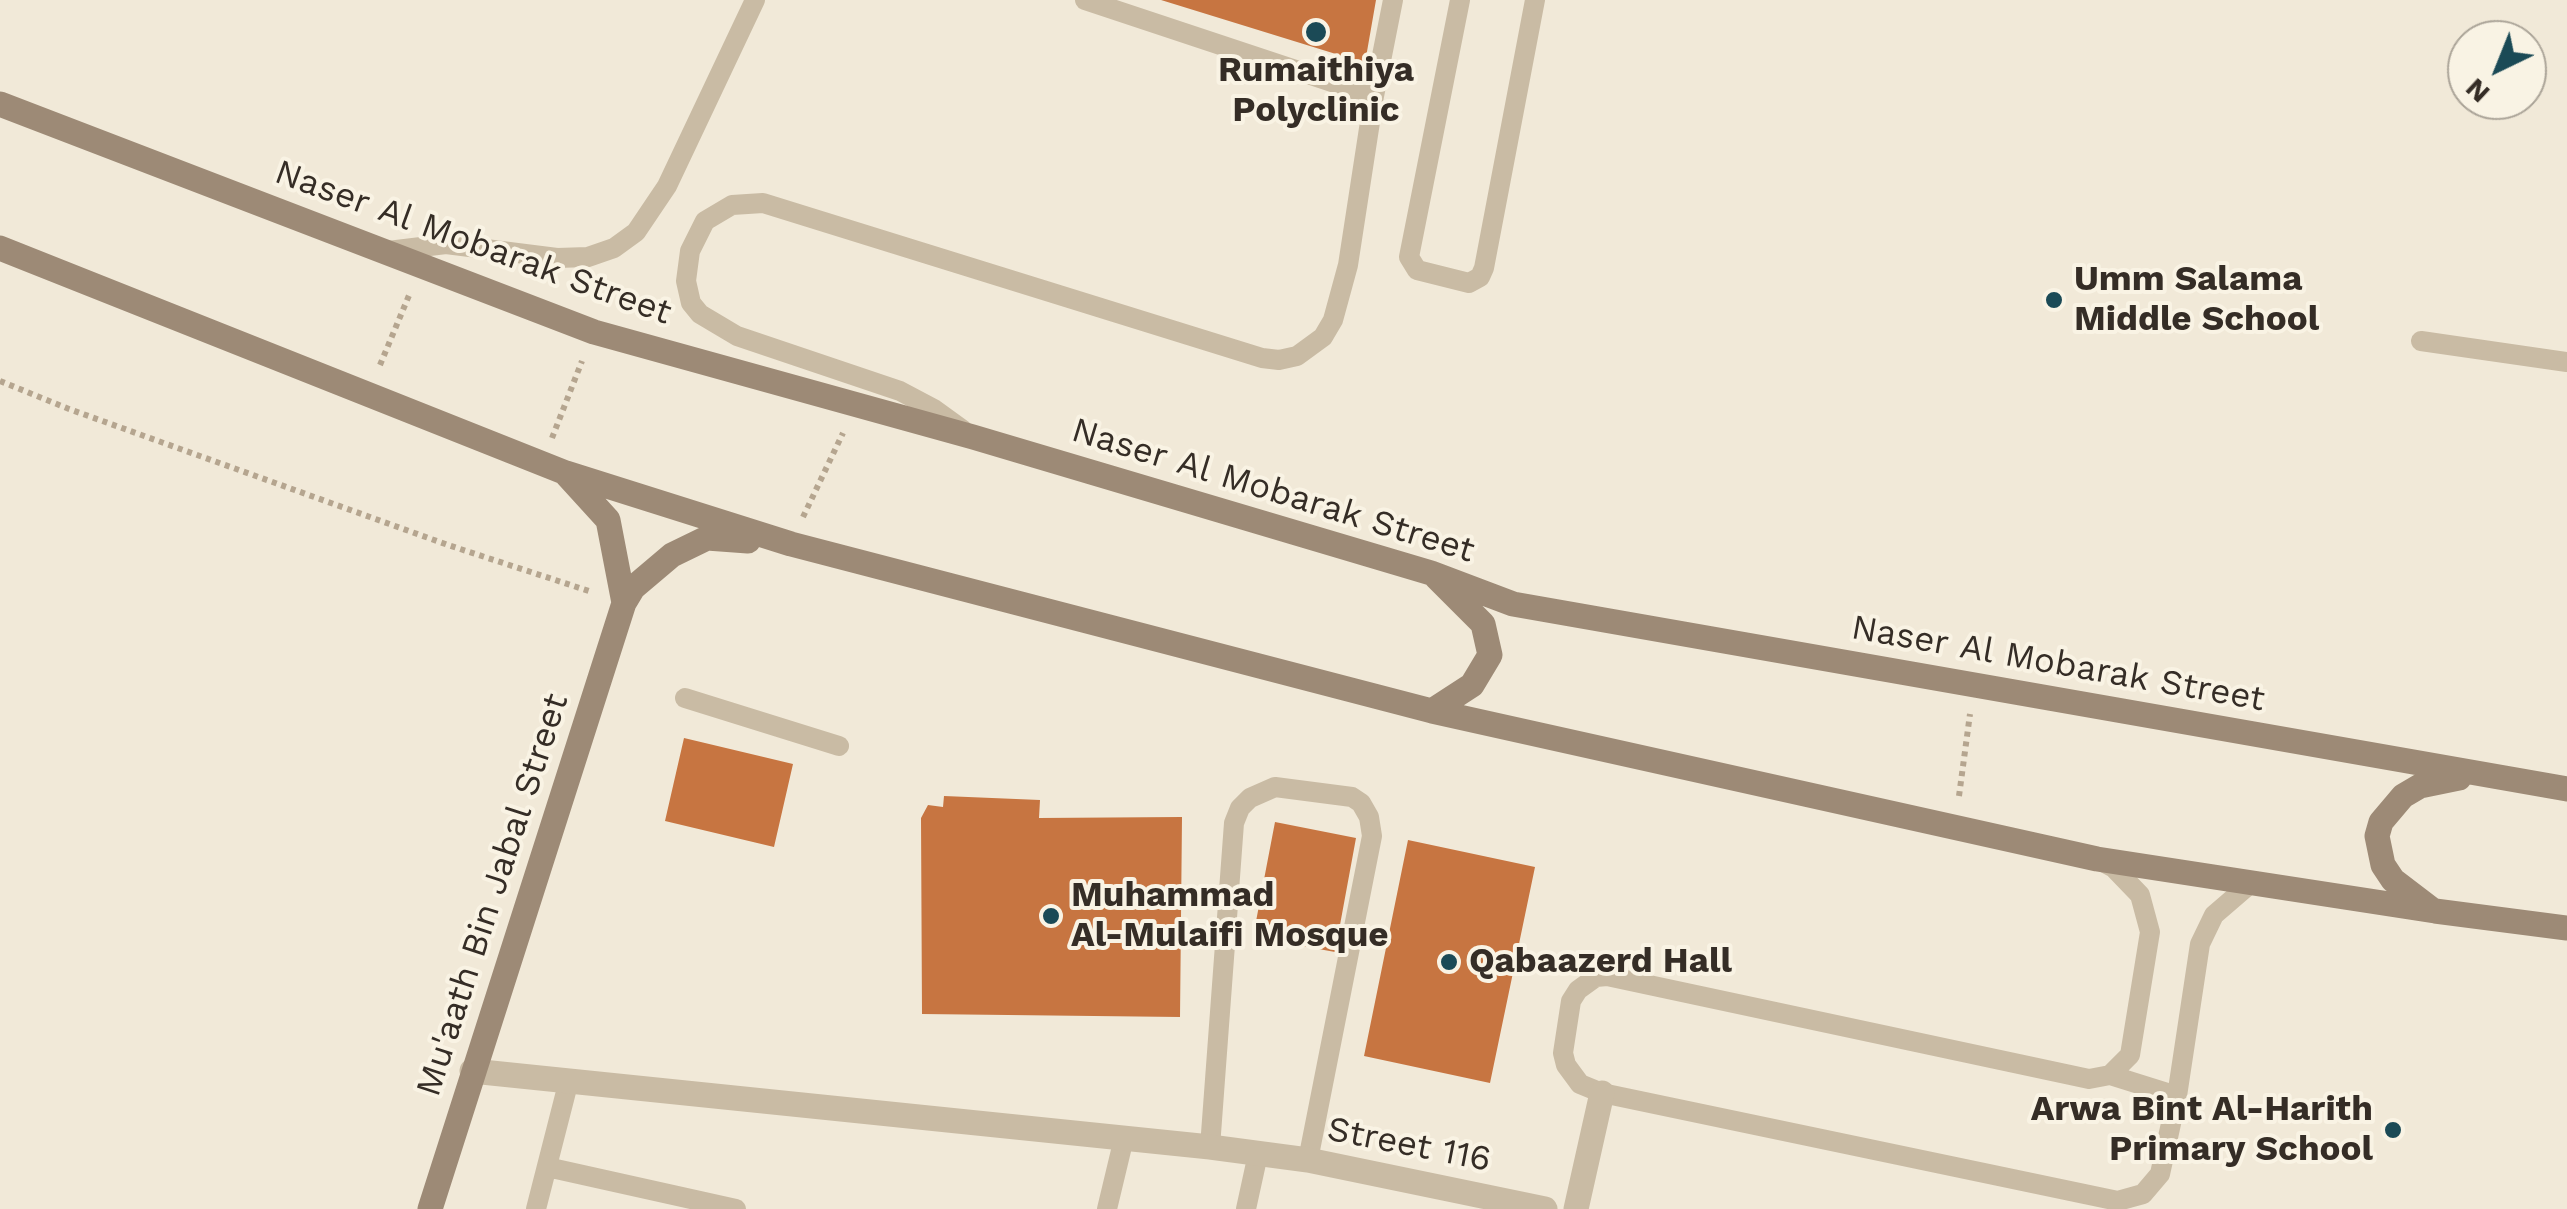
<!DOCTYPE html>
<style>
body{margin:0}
#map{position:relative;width:2567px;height:1209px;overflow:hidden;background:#f1e9d8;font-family:"Work Sans",sans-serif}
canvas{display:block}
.north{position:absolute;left:2447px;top:20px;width:100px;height:100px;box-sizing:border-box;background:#f9f3e4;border:2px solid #aba498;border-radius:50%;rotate:223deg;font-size:28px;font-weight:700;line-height:40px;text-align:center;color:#352d26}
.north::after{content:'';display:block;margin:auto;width:35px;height:45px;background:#1b4a56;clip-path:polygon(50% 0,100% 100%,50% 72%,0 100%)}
</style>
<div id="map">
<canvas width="2567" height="1209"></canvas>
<div class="north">N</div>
</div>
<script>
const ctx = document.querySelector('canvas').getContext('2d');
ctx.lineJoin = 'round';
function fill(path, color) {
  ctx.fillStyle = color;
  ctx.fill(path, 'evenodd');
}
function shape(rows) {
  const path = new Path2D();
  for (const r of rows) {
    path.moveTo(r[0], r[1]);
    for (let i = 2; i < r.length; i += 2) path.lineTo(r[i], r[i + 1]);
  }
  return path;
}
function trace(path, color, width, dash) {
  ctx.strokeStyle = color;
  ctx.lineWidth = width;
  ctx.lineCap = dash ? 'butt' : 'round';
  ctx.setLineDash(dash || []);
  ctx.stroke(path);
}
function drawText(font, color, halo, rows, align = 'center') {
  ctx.font = font + ' "Work Sans",sans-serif';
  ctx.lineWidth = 8;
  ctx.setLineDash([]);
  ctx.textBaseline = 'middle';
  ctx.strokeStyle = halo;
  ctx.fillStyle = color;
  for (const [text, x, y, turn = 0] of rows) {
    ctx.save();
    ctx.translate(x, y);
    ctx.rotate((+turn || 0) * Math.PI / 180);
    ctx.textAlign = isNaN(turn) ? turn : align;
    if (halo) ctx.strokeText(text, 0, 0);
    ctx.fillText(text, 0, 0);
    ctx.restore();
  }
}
fill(shape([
 [1161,0,1376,0,1365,63],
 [684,738,793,764,774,847,665,821],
 [944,796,1040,800,1039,818,1182,817,1180,1017,922,1014,921,818,928,805,943,807],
 [1275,822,1356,838,1335,952,1253,937],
 [1408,840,1535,867,1490,1083,1364,1056]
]), '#c77541');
trace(shape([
 [380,365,410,293],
 [0,381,69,409,448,545,592,592],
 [552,438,582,361],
 [803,517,843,433],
 [1959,796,1970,714]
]), '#b5a58f', 6, [5, 5]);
trace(shape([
 [1085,0,1374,96],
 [1460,0,1409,257,1417,270,1469,283,1480,277,1484,268,1535,0],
 [388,251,446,244,557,258,588,257,614,248,636,232,667,186,755,0],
 [2421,341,2567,362],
 [963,430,934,409,900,391,737,336,700,314,691,303,686,281,690,251,705,221,732,205,763,203,1262,358,1279,360,1297,356,1323,337,1333,320,1348,265,1374,96,1393,0],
 [685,698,839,746],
 [2099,860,2114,868,2140,895,2150,932,2130,1055,2110,1075,2089,1079,1607,976,1596,977,1578,990,1571,1001,1563,1053,1566,1065,1580,1084,1602,1093,2118,1201,2143,1194,2160,1174,2177,1096,2200,944,2214,915,2250,884],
 [2110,1075,2177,1096],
 [1210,1147,1234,823,1240,808,1250,798,1275,787,1352,797,1361,803,1369,817,1372,836,1308,1160],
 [547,1167,736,1209],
 [536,1209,569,1080],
 [1107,1209,1124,1138],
 [1246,1209,1258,1154]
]), '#c9bba4', 20);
trace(shape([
 [472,1071,1210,1147,1308,1160,1545,1209],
 [1576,1209,1602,1093]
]), '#c9bba4', 25);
trace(shape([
 [0,104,594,332,973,437,1431,573,1513,604,2567,789],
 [0,248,566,473,791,544,1432,711,2097,859,2435,911,2567,928],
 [567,475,608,520,624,603],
 [1432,711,1472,685,1490,655,1483,624,1437,578],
 [2431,909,2393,880,2383,865,2377,836,2381,822,2403,796,2420,786,2459,778],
 [430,1209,624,603,633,588,672,555,707,538,748,541]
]), '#9d8a76', 25);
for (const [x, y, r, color] of [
 [1316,32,12,"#1b4a56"],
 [2054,300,10,"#1b4a56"],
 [1051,916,10,"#1b4a56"],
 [1449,962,10,"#1b4a56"],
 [2393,1130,10,"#1b4a56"]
]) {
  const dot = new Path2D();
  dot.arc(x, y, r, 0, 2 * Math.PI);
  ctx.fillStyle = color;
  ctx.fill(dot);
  trace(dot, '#f9f3e4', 4);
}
drawText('bold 35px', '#352d26', '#f9f3e4', [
 ["Rumaithiya",1316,71,"center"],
 ["Polyclinic",1316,111,"center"],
 ["Umm Salama",2074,280],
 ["Middle School",2074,320],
 ["Muhammad",1071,896],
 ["Al-Mulaifi Mosque",1071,936],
 ["Qabaazerd Hall",1469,962],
 ["Arwa Bint Al-Harith",2373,1110,"right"],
 ["Primary School",2373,1150,"right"]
], 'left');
drawText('35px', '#352d26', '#f9f3e4', [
 ["Naser Al Mobarak Street",473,243,20],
 ["Naser Al Mobarak Street",1273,491,17],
 ["Naser Al Mobarak Street",2058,664,10],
 ["Mu'aath Bin Jabal Street",493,895,-72],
 ["Street 116",1409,1145,11]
]);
</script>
